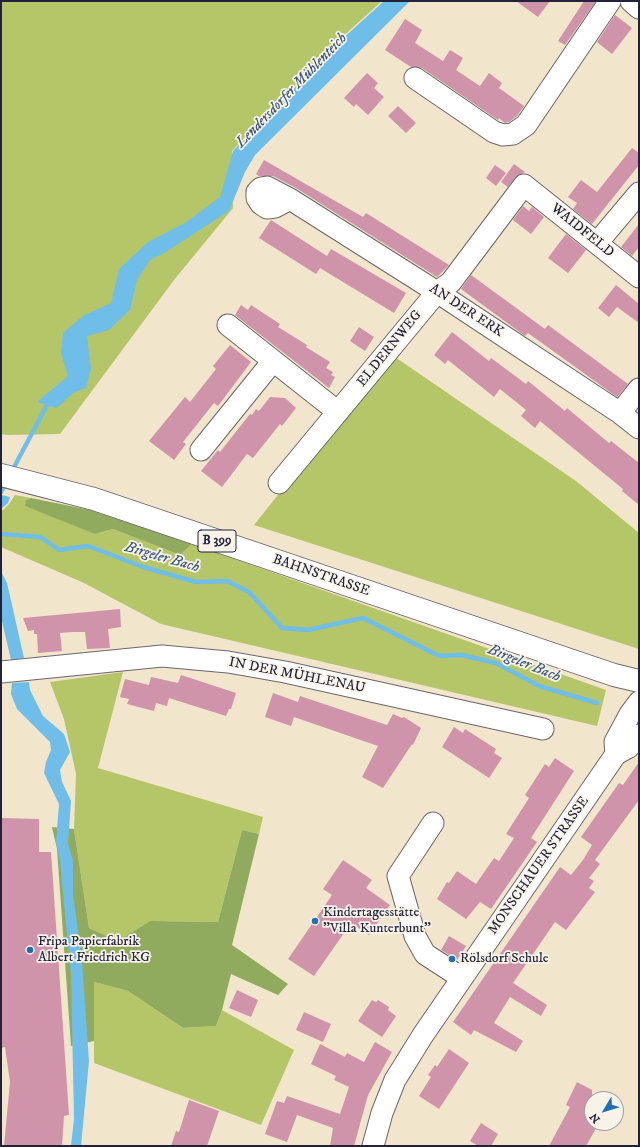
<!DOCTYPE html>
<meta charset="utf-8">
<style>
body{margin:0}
#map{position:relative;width:640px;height:1147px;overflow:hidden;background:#f1e5cb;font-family:"IM FELL DW Pica",serif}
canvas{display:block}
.frame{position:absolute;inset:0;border:2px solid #22223b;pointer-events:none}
.north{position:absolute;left:584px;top:1091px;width:40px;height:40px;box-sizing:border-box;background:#f7f3e8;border:1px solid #a29fa3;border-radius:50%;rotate:232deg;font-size:11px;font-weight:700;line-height:16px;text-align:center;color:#22223b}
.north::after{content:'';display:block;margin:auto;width:14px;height:18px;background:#1f6fb2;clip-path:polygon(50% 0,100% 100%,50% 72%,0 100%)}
</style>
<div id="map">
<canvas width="640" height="1147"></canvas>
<div class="frame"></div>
<div class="north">N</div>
</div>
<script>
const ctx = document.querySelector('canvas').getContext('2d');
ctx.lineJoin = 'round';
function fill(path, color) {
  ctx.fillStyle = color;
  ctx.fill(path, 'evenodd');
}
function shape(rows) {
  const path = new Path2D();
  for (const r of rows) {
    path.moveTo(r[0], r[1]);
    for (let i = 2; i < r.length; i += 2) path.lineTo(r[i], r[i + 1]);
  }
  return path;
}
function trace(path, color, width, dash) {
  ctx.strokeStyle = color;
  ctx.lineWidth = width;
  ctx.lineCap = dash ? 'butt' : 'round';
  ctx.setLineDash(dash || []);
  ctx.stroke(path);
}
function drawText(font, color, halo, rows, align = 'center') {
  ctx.font = font + ' "IM FELL DW Pica",serif';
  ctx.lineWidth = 3.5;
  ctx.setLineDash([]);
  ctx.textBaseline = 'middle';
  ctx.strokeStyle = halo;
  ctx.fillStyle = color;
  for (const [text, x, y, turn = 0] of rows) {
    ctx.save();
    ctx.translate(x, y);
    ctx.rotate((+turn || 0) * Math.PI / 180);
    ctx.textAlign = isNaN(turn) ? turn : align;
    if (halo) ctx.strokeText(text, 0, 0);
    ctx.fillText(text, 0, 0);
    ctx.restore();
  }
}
fill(shape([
 [1,1,382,1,339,40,232,151,233,208,174,280,60,434,7,435,1,434],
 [392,355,576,481,639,533,639,649,254,525,343,413],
 [15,495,31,498,26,500,95,534,113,529,180,555,192,544,606,690,597,726,161,624,84,583,1,547,1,512,9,504],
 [123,672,98,768,263,817,259,834,242,830,218,922,150,921,118,941,89,928,74,829,76,774,64,719,50,682],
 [94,982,128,991,183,1028,216,1026,222,1010,294,1050,261,1125,94,1063]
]), '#b5c669');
fill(shape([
 [31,498,90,510,192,544,180,555,113,529,95,534,25,506,26,500],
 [52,827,74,829,89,928,118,941,150,921,218,922,242,830,259,834,232,945,288,984,278,995,231,974,222,1010,216,1026,183,1028,128,991,94,982,94,1041,71,1046,57,849]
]), '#90ab5d');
fill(shape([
 [384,1,410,1,255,155,245,172,229,211,166,252,150,260,137,280,130,310,109,330,87,336,91,369,86,388,73,393,57,408,37,402,68,376,61,354,63,333,83,316,111,303,119,269,148,242,185,223,220,197,233,151,340,41],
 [1,495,10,497,8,503,1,509],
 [1,571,7,583,24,658,11,660,1,617],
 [29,682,30,690,43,716,64,734,70,752,60,770,62,782,71,801,68,844,73,860,73,894,82,961,89,1061,81,1146,71,1146,74,1119,71,975,60,862,56,842,59,804,44,773,46,762,51,750,50,742,17,709,11,694,12,683]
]), '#6fbde9');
trace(shape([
 [12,471,47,405,51,401],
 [1,492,6,483],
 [1,534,40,537,59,550,88,546,143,567,196,582,227,581,249,592,282,628,308,630,363,618,439,656,461,655,496,663,539,686,597,703]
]), '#6fbde9', 4.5);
fill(shape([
 [516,1,550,1,538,17],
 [584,1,596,1,565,45,558,41],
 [615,15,632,28,612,54,597,42],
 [405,19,422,30,415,43,443,61,450,50,463,58,456,70,480,86,489,73,502,83,499,88,524,106,517,116,509,122,505,123,499,118,498,120,422,68,411,67,385,50],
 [367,73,378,83,374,88,384,97,368,115,356,104,354,107,344,98],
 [398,106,416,123,406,133,388,116],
 [632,148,639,153,639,165,592,224,573,209,577,203,568,197,581,180,597,192],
 [264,160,363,217,366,213,449,265,437,277,296,188,273,176,259,176,256,174],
 [514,164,525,172,515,178,508,187,501,182],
 [495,165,506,173,496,186,486,178],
 [523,206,529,211,532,207,544,217,531,234,513,220],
 [271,220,327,256,331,249,406,293,394,313,320,268,316,274,259,238],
 [639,224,639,247,632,256,621,247],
 [566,234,586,250,568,273,548,258],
 [471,275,545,329,548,325,628,384,617,397,528,333,525,336,461,289],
 [616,285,639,304,639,323,617,307,609,317,598,308],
 [241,305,248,310,251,305,280,324,278,327,307,345,306,347,330,362,326,368,333,372,331,375,335,377,329,388,235,315],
 [359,327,374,337,365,351,350,341],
 [452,332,489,361,491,358,526,384,528,381,565,411,567,408,609,443,611,441,639,463,639,505,622,491,623,489,540,421,535,428,521,416,526,410,500,389,494,397,448,360,445,364,434,355],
 [230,345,251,362,218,406,214,403,183,442,186,444,174,460,149,441,185,397,190,402,216,369,213,366],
 [270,397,285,398,296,408,282,426,280,424,253,458,247,454,222,487,201,471,218,450,220,452,250,414,252,415,256,409,259,411],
 [120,609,121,627,108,629,110,648,87,649,85,632,72,632,60,633,62,651,38,653,37,634,34,634,34,630,28,631,23,618],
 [181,675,236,693,231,709,229,709,226,716,169,698,167,706,156,703,154,711,127,704,129,699,120,697,125,679,149,685,151,677,178,683],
 [273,693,298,702,300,696,387,725,393,714,402,718,404,717,421,728,413,745,412,744,383,788,362,777,378,746,294,717,291,726,265,717],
 [454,727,463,733,465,729,496,749,494,753,502,758,489,778,442,747],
 [555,758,574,771,531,838,537,842,491,909,480,902,466,919,437,899,447,882,449,883,457,871,476,884,494,858,499,861,514,838,506,834,529,798,525,795,545,764,549,767],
 [639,762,639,800,595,860,600,864,589,878,594,881,589,888,595,892,566,930,555,922,513,983,547,1005,541,1016,510,997,494,1023,523,1041,516,1052,474,1030,471,1035,453,1022,560,867,571,875,583,860,592,845,581,837,619,783,623,785],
 [1,818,39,819,39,852,51,852,69,1115,64,1116,62,1146,4,1146,10,1082,5,1047,1,1048],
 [343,860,372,880,366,888,390,905,369,935,351,923,314,976,288,959,332,895,323,889],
 [449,936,466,946,457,960,441,950],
 [237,990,258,1000,251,1017,229,1008],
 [372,1000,376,1002,378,1000,389,1007,388,1010,396,1016,382,1037,358,1021],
 [304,1012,331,1024,323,1042,296,1030],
 [375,1042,392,1052,368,1095,354,1146,330,1146,333,1128,297,1115,287,1142,265,1134,277,1101,284,1103,287,1096,340,1114,349,1087,334,1080,336,1076,311,1064,320,1044,345,1057,347,1053,364,1062],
 [449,1049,469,1063,439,1109,419,1096,431,1077,428,1075,435,1065,437,1067],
 [577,1082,592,1090,592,1123,599,1123,586,1146,549,1146,570,1107,566,1105],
 [189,1100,219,1111,207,1146,171,1146,176,1131,179,1132],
 [481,1123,498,1134,491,1146,478,1146,470,1141]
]), '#cf94aa');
const minor = shape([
 [631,1,639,8],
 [415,78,494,132,503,135,513,134,526,125,610,1],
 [290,199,275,207,267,208,261,204,257,198,257,192,261,188,267,187,290,199,437,292,620,413,639,428],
 [597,243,639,193],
 [228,325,338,412],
 [620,413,639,389],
 [201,450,273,361],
 [279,483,437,292,451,282,524,185,639,277],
 [1,672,162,656,228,662,285,672,543,729],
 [616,754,615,742,630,714,639,702],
 [433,823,398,876,415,936,425,954,462,978],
 [373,1146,382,1113,395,1080,423,1035,616,754,629,747,639,735]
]);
const major = shape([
 [1,475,94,499,614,675,639,681]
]);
trace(minor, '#6a666d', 23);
trace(major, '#6a666d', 24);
trace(minor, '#fff', 21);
trace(major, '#fff', 22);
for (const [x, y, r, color] of [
 [315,921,4,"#1f6fb2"],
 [30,950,4,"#1f6fb2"],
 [452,959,4,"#1f6fb2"]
]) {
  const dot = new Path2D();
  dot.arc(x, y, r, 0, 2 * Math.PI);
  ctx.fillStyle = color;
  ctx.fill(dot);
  trace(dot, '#f7f3e8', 1.5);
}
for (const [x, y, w] of [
 [217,541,38]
]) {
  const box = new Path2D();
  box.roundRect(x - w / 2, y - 11, w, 22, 3);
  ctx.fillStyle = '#f7f3e8';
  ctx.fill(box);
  trace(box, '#22223b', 1);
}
drawText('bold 13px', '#22223b', null, [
 ["B 399",217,541]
]);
drawText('14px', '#22223b', '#f7f3e8', [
 ["WAIDFELD",582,231,39],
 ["AN DER ERK",466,311,33],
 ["ELDERNWEG",390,349,-51],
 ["BAHNSTRASSE",321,576,19],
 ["IN DER MÜHLENAU",297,676,11],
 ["MONSCHAUER STRASSE",539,866,-55]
]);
drawText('14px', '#22223b', '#f7f3e8', [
 ["Kindertagesstätte",323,913],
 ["\"Villa Kunterbunt\"",323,929],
 ["Fripa Papierfabrik",38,942],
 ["Albert Friedrich KG",38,958],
 ["Rölsdorf Schule",460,959]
], 'left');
drawText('italic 15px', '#3d5878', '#f7f3e8', [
 ["Lendersdorfer Mühlenteich",292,91,-46],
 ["Birgeler Bach",162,558,16],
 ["Birgeler Bach",524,664,22]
]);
</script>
